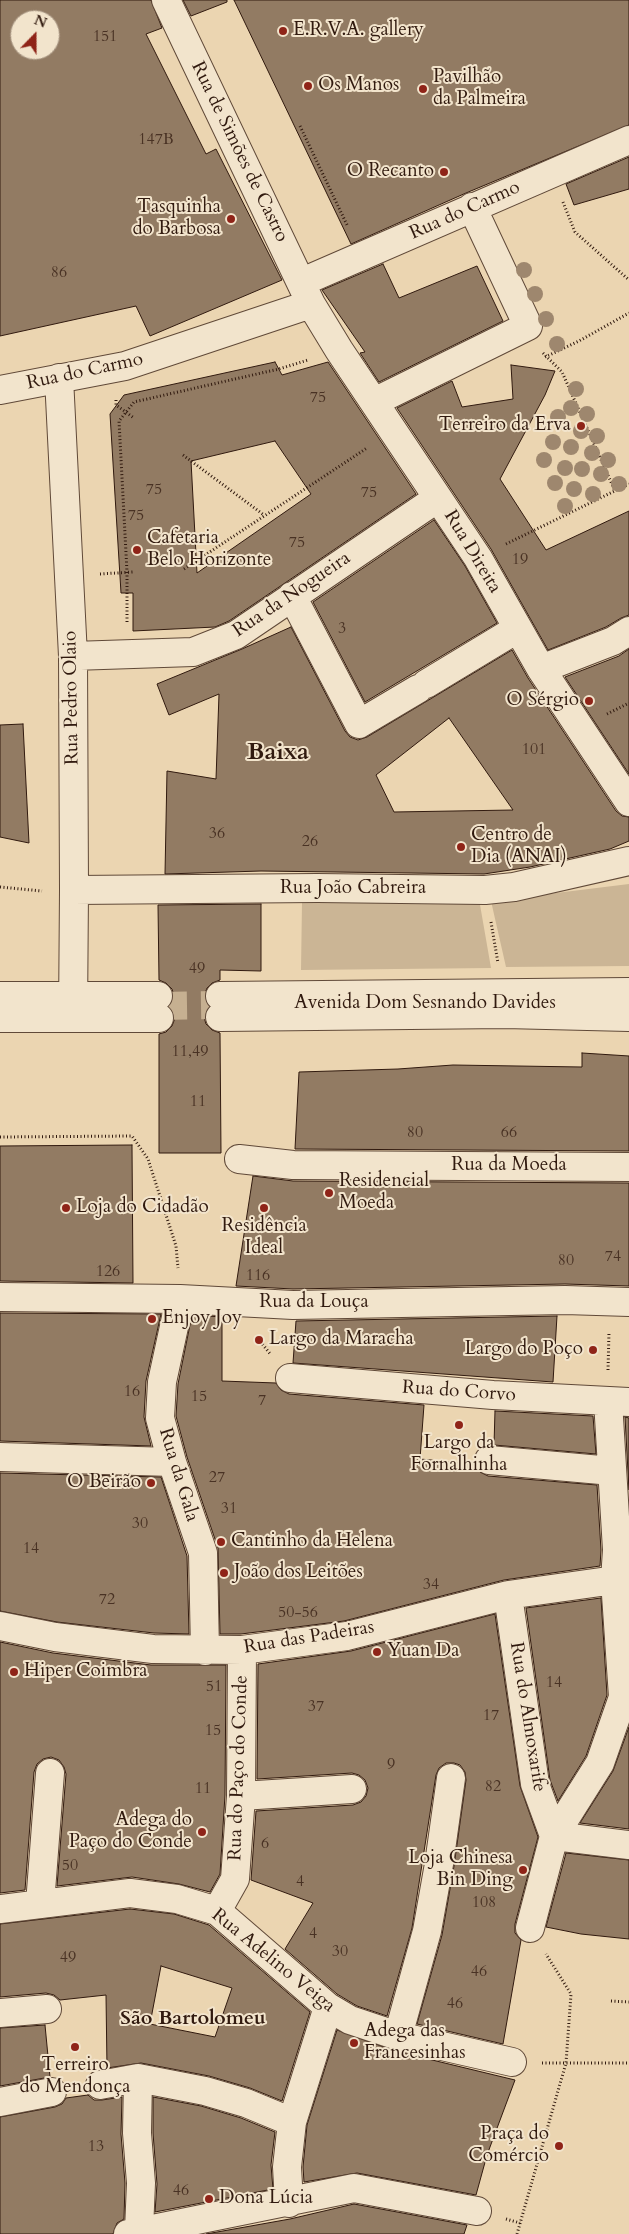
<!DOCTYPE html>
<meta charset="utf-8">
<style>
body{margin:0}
#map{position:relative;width:629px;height:2234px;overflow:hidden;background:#ebd5b1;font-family:Cardo,serif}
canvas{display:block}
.north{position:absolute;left:10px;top:10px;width:50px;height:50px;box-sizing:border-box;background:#f2e4cc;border:1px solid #a59380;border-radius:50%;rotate:22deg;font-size:14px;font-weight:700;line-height:20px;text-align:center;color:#311a0f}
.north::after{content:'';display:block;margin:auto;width:18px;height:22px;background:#8f2418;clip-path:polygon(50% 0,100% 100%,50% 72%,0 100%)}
</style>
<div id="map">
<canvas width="629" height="2234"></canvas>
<div class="north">N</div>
</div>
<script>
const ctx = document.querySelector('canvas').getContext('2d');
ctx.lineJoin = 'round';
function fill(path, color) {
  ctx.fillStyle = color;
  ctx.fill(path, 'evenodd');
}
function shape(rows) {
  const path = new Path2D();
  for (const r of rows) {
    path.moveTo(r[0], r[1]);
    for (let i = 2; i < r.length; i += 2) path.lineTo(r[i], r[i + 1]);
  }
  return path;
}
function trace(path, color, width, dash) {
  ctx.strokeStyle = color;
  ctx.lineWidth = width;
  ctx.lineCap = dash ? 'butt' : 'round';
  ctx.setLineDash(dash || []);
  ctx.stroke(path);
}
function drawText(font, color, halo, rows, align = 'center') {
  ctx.font = font + ' Cardo,serif';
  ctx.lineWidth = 4;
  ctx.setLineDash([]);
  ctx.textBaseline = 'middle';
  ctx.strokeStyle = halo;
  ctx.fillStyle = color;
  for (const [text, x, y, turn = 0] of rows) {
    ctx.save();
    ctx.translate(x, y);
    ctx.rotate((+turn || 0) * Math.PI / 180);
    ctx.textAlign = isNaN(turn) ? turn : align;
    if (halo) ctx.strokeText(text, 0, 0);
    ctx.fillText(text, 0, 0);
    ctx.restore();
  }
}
fill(shape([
 [629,884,629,966,506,967,491,901],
 [479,899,491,968,301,970,302,903]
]), '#cbb595');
const building = shape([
 [0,0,151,0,162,28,146,34,206,154,216,149,282,280,150,336,136,306,0,336,0,0],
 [20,20,50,20,50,50,20,50,20,20],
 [183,0,227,0,227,2,191,16,183,0],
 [234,0,629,0,629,125,466,193,351,244,234,0],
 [629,157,629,189,574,205,566,184,629,157],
 [383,264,399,298,477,266,503,321,379,382,360,353,365,352,322,290,383,264],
 [275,362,282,375,328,362,416,494,229,621,215,627,133,631,133,593,121,593,110,414,124,395,275,362],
 [275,441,311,494,197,573,191,461,275,441],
 [511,365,555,371,545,395,500,479,546,550,629,511,629,615,621,618,606,627,548,650,491,549,397,408,452,381,462,407,513,399,511,365],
 [434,520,465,566,497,623,365,702,313,602,434,520],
 [291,627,345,731,350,737,358,740,367,737,512,650,528,678,616,811,622,816,629,817,629,841,610,849,530,867,484,874,261,871,165,874,167,771,216,779,219,694,169,715,157,684,242,649,291,627],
 [449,718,513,810,394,812,376,775,449,718],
 [629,649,629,774,565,677,619,656,629,649],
 [23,724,29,843,0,837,0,725,23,724],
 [261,904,261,971,220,970,220,980,212,983,207,988,204,996,209,1006,204,1017,206,1024,212,1030,220,1033,221,1153,159,1153,159,1034,166,1032,172,1026,175,1018,169,1006,174,996,172,989,166,983,159,980,158,905,261,904],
 [582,1053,629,1056,629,1151,295,1149,299,1072,398,1069,453,1065,582,1067,582,1053],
 [132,1145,133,1283,0,1281,0,1146,132,1145],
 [253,1176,293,1181,629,1183,629,1286,565,1284,293,1289,236,1286,253,1176],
 [0,1313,161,1314,146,1381,144,1417,151,1446,0,1441,0,1313],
 [192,1315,222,1317,222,1381,276,1383,281,1390,289,1394,424,1405,420,1459,474,1464,480,1472,488,1476,597,1485,601,1550,600,1566,504,1580,344,1621,241,1634,220,1634,218,1548,187,1457,176,1416,178,1384,192,1315],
 [557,1316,553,1382,293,1363,296,1321,557,1316],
 [495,1411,593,1416,596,1454,494,1445,495,1411],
 [625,1417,629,1418,629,1490,625,1417],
 [0,1473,161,1477,187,1556,189,1634,154,1633,57,1622,0,1611,0,1473],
 [601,1598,607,1695,586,1756,558,1801,550,1780,526,1608,601,1598],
 [495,1614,520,1786,538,1837,515,1924,515,1933,521,1940,503,2044,417,2024,442,1935,454,1866,466,1780,465,1772,460,1765,454,1763,446,1763,439,1768,436,1775,412,1928,387,2016,357,2006,337,1994,285,1949,313,1903,251,1880,256,1811,353,1805,361,1802,366,1796,368,1788,365,1780,359,1775,352,1773,257,1779,258,1664,351,1651,495,1614],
 [0,1642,53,1653,151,1665,226,1665,225,1795,220,1874,210,1892,179,1884,132,1877,57,1886,66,1774,64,1767,59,1760,51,1757,43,1759,37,1764,34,1772,25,1890,0,1893,0,1642],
 [629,1727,629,1829,580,1823,613,1771,629,1727],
 [566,1853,629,1860,629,1939,581,1934,546,1927,566,1853],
 [130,1909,174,1914,209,1925,310,2012,282,2101,250,2088,209,2076,141,2063,107,2068,106,1995,60,2000,54,1995,46,1993,0,1997,0,1924,130,1909],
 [161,1966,232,1988,215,2037,150,2024,161,1966],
 [45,2025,50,2077,0,2086,0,2028,45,2025],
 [337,2030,395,2051,515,2080,487,2155,476,2195,357,2173,304,2182,303,2167,307,2125,337,2030],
 [88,2095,94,2100,102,2100,122,2097,121,2134,125,2183,124,2219,117,2223,113,2234,0,2234,0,2117,55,2107,62,2104,66,2098,88,2095],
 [153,2097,201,2106,241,2118,275,2132,271,2165,273,2189,155,2212,157,2184,153,2133,153,2097],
 [354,2204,467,2225,464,2234,206,2234,290,2219,354,2204]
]);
fill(building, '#927b63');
trace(building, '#311a0f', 1);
trace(shape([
 [159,1006,220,1005]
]), '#c6b091', 28, [28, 14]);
const minor = shape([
 [166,0,311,304,339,350,478,558,541,669,629,802],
 [302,282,629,140],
 [59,378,73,656,74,890,73,1018],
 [0,390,125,366,311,304],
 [374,402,528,326,472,207],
 [292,596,359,724,418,689],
 [73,656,193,652,236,635,438,498],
 [541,669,613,641,629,631],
 [426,684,517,629],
 [74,890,317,888,485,890,514,887,629,861],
 [0,996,158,996],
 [220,996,629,992],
 [220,1017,505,1014,629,1017],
 [0,1018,159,1018],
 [239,1159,293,1165,629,1167],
 [0,1297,180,1299,293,1305,565,1300,629,1302],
 [180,1299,162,1382,160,1418,172,1462,203,1553,205,1651],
 [290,1378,493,1395,629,1402],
 [0,1457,172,1462],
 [489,1460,612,1471],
 [508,1595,535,1784,554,1836,629,1845],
 [0,1626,55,1637,153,1649,242,1650,347,1636,508,1595,615,1580],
 [241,1796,352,1789],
 [40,1904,50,1773],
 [0,1909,130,1893,177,1899,217,1911,328,2007,350,2020,398,2036,512,2062],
 [217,1911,235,1879,241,1796,242,1650],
 [530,1928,554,1836,600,1763,623,1697,615,1580,617,1550,608,1401],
 [0,2013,47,2009],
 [398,2036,427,1931,439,1864,451,1778],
 [138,2078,137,2133,141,2183,139,2230],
 [100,2085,138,2078,205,2091,246,2103,292,2122],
 [0,2102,52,2092],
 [289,2203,287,2167,292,2122,328,2007],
 [128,2234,354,2188,477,2211]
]);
trace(minor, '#604938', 30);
trace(shape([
 [300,126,348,227],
 [563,202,575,232,629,280],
 [543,353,562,372,615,491],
 [545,357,579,341,629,313],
 [116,400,116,405,134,418],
 [183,455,264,515],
 [506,544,629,484],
 [184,569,367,448],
 [100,574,133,572],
 [127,622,127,572,119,421,134,402,279,369,308,360],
 [607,714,629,703],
 [0,887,42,891],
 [491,922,498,963],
 [0,1137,132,1136,148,1159,176,1246,178,1268],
 [256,1336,271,1355],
 [608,1370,609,1332],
 [611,2001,629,2002],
 [542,2063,629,2063],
 [506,2219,520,2223],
 [517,2234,566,2063,571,1994,546,1954]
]), '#311a0f', 3, [1, 2.5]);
trace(minor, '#f2e4cc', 28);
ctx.fillStyle = '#9e876e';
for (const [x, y] of [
 [524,270],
 [535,294],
 [546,319],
 [557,344],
 [576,389],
 [571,408],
 [587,414],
 [558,417],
 [581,431],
 [597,436],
 [553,442],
 [571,447],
 [592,453],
 [544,460],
 [608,460],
 [565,468],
 [582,469],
 [601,474],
 [555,483],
 [619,484],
 [574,489],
 [593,494],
 [565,506]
]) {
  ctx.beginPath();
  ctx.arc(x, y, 8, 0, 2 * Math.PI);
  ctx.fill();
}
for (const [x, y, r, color] of [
 [283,31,5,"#8f2418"],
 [308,86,5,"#8f2418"],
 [423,89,5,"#8f2418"],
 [444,172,5,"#8f2418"],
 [231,219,5,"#8f2418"],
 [581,426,5,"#8f2418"],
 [137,550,5,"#8f2418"],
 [589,701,5,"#8f2418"],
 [461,847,5,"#8f2418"],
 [329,1193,5,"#8f2418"],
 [66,1208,5,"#8f2418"],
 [264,1208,5,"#8f2418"],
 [152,1319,5,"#8f2418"],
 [259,1340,5,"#8f2418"],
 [593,1350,5,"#8f2418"],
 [459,1425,5,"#8f2418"],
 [151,1483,5,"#8f2418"],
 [221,1542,5,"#8f2418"],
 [224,1573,5,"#8f2418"],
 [377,1652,5,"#8f2418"],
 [14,1672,5,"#8f2418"],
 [202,1832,5,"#8f2418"],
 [523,1870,5,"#8f2418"],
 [354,2043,5,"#8f2418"],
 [75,2047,5,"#8f2418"],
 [559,2146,5,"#8f2418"],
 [209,2199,5,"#8f2418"]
]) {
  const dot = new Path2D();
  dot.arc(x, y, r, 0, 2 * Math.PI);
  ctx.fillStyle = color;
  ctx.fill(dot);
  trace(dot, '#f2e4cc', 2);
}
drawText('16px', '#493224', null, [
 ["151",105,37],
 ["147B",156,140],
 ["86",59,273],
 ["75",318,398],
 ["75",154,490],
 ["75",369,493],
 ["75",136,516],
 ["75",297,543],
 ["19",520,560],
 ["3",342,629],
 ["101",534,750],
 ["36",217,834],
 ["26",310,842],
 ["49",197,969],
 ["11,49",190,1052],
 ["11",198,1102],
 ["80",415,1133],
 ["66",509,1133],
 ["74",613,1257],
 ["80",566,1261],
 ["126",108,1272],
 ["116",258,1276],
 ["16",132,1392],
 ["15",199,1397],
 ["7",262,1401],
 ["27",217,1478],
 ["31",229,1509],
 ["30",140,1524],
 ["14",31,1549],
 ["34",431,1585],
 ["72",107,1600],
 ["50-56",298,1613],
 ["14",554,1683],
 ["51",214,1687],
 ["37",316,1707],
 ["17",491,1716],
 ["15",213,1731],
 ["9",391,1765],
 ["82",493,1787],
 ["11",203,1789],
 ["6",265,1844],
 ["50",70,1866],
 ["4",300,1882],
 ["108",484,1903],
 ["4",313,1934],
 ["30",340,1952],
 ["49",68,1958],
 ["46",479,1972],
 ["46",455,2004],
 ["13",96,2147],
 ["46",181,2191]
]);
drawText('19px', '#311a0f', '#f2e4cc', [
 ["E.R.V.A. gallery",293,31],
 ["Pavilhão",433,78],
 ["da Palmeira",433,100],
 ["Os Manos",318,86],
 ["O Recanto",434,172,"right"],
 ["Tasquinha",221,208,"right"],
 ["do Barbosa",221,230,"right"],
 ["Terreiro da Erva",571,426,"right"],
 ["Cafetaria",147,539],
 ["Belo Horizonte",147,561],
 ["O Sérgio",579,701,"right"],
 ["Centro de",471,836],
 ["Dia (ANAI)",471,858],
 ["Residencial",339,1182],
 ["Moeda",339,1204],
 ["Loja do Cidadão",76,1208],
 ["Residência",264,1227,"center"],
 ["Ideal",264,1249,"center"],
 ["Enjoy Joy",162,1319],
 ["Largo da Maracha",269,1340],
 ["Largo do Poço",583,1350,"right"],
 ["Largo da",459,1444,"center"],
 ["Fornalhinha",459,1466,"center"],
 ["O Beirão",141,1483,"right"],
 ["Cantinho da Helena",231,1542],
 ["João dos Leitões",234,1573],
 ["Yuan Da",387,1652],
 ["Hiper Coimbra",24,1672],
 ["Adega do",192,1821,"right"],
 ["Paço do Conde",192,1843,"right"],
 ["Loja Chinesa",513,1859,"right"],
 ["Bin Ding",513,1881,"right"],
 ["Adega das",364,2032],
 ["Francesinhas",364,2054],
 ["Terreiro",75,2066,"center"],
 ["do Mendonça",75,2088,"center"],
 ["Praça do",549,2135,"right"],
 ["Comércio",549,2157,"right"],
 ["Dona Lúcia",219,2199]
], 'left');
drawText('19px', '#311a0f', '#f2e4cc', [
 ["Rua de Simões de Castro",239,152,64],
 ["Rua do Carmo",465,211,-24],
 ["Rua do Carmo",85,372,-12],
 ["Rua Direita",472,552,59],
 ["Rua da Nogueira",292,595,-34],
 ["Rua Pedro Olaio",72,698,-91],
 ["Rua João Cabreira",353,889],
 ["Avenida Dom Sesnando Davides",425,1004],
 ["Rua da Moeda",509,1166],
 ["Rua da Louça",314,1303],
 ["Rua do Corvo",459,1392,4],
 ["Rua da Gala",178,1475,73],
 ["Rua das Padeiras",309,1638,-9],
 ["Rua do Almoxarife",527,1717,81],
 ["Rua do Paço do Conde",239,1768,-88],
 ["Rua Adelino Veiga",273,1961,39]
]);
drawText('bold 20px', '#311a0f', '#f2e4cc', [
 ["São Bartolomeu",193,2019]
]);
drawText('bold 24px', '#311a0f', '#f2e4cc', [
 ["Baixa",278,753]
]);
</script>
